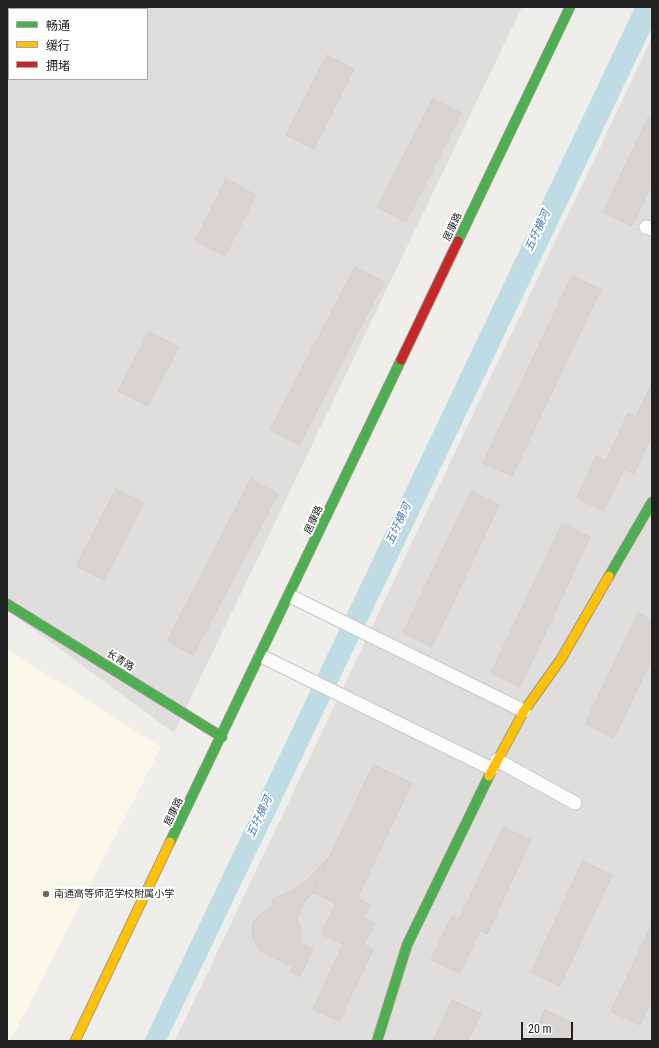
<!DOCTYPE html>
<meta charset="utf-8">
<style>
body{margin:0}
#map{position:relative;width:659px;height:1048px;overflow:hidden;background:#f0eeeb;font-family:"Roboto Condensed","Noto Sans SC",sans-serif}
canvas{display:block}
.frame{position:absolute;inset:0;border:8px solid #222;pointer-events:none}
.legend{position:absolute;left:8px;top:8px;width:140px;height:72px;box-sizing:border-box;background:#fff;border:1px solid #a7a7a7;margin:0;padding:5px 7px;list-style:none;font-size:12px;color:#222}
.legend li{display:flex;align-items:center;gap:8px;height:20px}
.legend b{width:20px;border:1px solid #a7a7a7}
.scale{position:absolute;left:521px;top:1022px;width:52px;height:18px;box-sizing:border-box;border:2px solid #222;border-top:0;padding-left:5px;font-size:12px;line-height:14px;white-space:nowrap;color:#222;-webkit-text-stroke:3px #fff;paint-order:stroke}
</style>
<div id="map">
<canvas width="659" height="1048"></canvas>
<div class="frame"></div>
<ul class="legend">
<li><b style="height:5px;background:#4caf50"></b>畅通</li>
<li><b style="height:5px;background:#ffc107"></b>缓行</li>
<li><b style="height:5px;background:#c62828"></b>拥堵</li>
</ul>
<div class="scale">20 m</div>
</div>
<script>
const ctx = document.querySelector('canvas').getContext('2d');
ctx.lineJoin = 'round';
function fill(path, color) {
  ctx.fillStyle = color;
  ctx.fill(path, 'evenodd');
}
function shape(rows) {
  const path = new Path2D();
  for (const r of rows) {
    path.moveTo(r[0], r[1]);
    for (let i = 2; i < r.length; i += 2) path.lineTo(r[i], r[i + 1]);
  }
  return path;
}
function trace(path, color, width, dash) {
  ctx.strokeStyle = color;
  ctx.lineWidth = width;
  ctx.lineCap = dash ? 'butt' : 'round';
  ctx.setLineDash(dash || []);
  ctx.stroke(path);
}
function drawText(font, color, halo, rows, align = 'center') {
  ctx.font = font + ' "Roboto Condensed","Noto Sans SC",sans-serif';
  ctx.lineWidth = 4;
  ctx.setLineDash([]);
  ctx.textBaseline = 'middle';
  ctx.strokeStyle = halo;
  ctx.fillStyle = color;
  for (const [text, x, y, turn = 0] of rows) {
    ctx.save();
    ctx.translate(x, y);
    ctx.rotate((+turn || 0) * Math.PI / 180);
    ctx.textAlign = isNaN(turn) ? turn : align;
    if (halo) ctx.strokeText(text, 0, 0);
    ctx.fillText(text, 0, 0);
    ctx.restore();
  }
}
fill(shape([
 [7,7,522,7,174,733,7,610],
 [9,9,147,9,147,79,9,79],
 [652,38,652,1041,175,1041]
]), '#dfdedc');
fill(shape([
 [7,649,161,747,10,1041,7,1041]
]), '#f8f7e8');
fill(shape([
 [635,7,652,7,652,27,166,1041,144,1041]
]), '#bfdbe3');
const building = shape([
 [327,55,354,69,314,149,286,135,327,55],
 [433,99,461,113,406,222,377,207,433,99],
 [648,118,652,120,652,184,632,226,603,212,648,118],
 [226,179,256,195,225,256,195,241,226,179],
 [355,267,384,282,299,445,270,430,355,267],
 [572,276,601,289,512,476,483,463,572,276],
 [149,332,179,347,148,406,118,391,149,332],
 [652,383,652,435,634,474,624,469,604,511,577,498,596,456,606,461,628,413,636,417,652,383],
 [251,479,278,494,193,655,167,641,251,479],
 [116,489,144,503,104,580,76,566,116,489],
 [471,491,499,505,432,647,403,633,471,491],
 [562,524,590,537,520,687,491,673,562,524],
 [638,613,652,620,652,658,614,738,585,724,638,613],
 [373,765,412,783,357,898,370,905,364,918,375,923,364,945,373,950,339,1021,313,1009,343,944,321,934,336,904,313,892,373,765],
 [503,827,531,840,487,934,480,930,460,973,431,960,452,916,459,920,503,827],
 [330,856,313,892,314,893,305,900,297,919,301,929,299,942,313,949,300,977,291,972,293,967,260,951,253,938,252,930,254,921,260,914,273,907,272,899,293,890,306,881,330,856],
 [583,861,612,875,560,986,531,972,583,861],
 [652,924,652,999,640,1025,611,1011,652,924],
 [452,1000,481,1014,468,1041,433,1041,452,1000],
 [545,1010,574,1023,566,1041,531,1041,545,1010]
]);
fill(building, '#d7d4d2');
trace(building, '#d3d0cc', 1);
const street = shape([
 [646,227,652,229],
 [290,596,524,711],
 [261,656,492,769],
 [497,760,575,803]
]);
const fast = shape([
 [458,241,570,7],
 [609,576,652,502],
 [7,604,222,737],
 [170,842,401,360],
 [377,1041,407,945,489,776]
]);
const slow = shape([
 [489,776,524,711,561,659,609,576],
 [75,1041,170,842]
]);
const jam = shape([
 [401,360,458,241]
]);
trace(street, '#c9c8c7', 15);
trace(fast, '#999a82', 11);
trace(slow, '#999a82', 11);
trace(jam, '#999a82', 11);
trace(street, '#fdfcfc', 13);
trace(fast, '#4caf50', 9);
trace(slow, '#ffc107', 9);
trace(jam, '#c62828', 9);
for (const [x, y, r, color] of [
 [46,894,4,"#6a6968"]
]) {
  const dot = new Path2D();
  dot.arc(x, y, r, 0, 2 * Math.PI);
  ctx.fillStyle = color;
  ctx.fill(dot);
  trace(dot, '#fff', 1.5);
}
drawText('10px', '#222', '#fff', [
 ["居康路",453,227,-65],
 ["居康路",314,520,-65],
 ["长青路",120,661,32],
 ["居康路",174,812,-64]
]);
drawText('10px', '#222', '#fff', [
 ["南通高等师范学校附属小学",54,894]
], 'left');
drawText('italic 11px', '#4a7aab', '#fff', [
 ["五圩横河",538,231,-65],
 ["五圩横河",399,524,-65],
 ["五圩横河",260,817,-65]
]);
</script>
